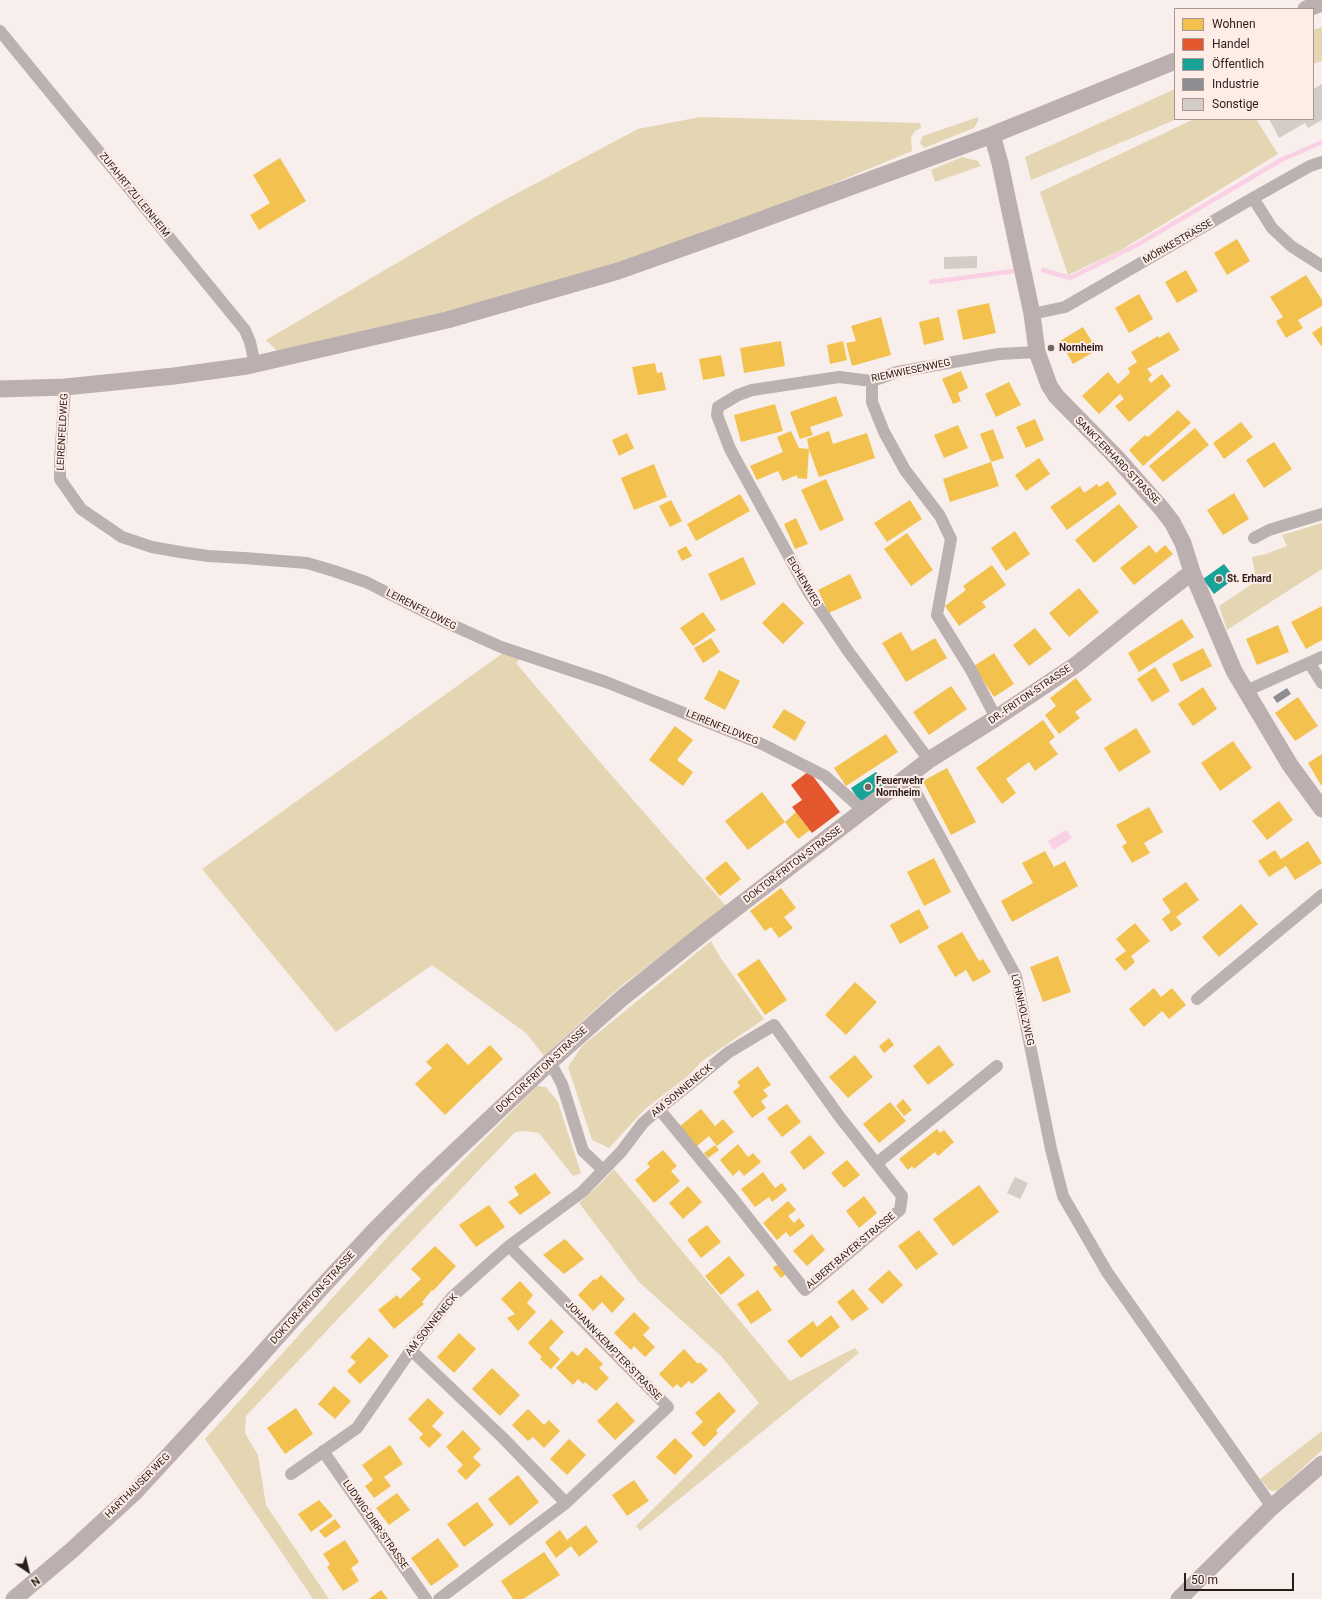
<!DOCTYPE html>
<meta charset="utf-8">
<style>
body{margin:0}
#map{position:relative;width:1322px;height:1599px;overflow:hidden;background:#f8efec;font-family:Roboto,sans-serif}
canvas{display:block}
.legend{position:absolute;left:1174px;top:8px;width:140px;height:112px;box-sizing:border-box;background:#feece6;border:1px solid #a89994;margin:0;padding:5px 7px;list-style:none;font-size:12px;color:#281d19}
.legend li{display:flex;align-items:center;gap:8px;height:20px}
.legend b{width:20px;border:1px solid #a89994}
.north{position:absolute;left:8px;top:1551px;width:40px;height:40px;-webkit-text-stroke:3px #feece6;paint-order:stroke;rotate:145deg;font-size:11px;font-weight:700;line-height:16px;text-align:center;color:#281d19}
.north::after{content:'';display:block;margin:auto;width:14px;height:18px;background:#281d19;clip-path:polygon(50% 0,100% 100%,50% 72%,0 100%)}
.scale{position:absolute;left:1184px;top:1573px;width:110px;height:18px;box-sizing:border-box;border:2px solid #281d19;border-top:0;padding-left:5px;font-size:12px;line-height:14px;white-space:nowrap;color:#281d19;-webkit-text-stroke:3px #feece6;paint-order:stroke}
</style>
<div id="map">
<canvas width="1322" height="1599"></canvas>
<ul class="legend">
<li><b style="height:11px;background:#f2c14e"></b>Wohnen</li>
<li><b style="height:11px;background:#e4572e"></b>Handel</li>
<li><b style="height:11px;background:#17a398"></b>Öffentlich</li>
<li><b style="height:11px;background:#8d8d92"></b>Industrie</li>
<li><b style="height:11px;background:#d4ccc7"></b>Sonstige</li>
</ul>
<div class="north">N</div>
<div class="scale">50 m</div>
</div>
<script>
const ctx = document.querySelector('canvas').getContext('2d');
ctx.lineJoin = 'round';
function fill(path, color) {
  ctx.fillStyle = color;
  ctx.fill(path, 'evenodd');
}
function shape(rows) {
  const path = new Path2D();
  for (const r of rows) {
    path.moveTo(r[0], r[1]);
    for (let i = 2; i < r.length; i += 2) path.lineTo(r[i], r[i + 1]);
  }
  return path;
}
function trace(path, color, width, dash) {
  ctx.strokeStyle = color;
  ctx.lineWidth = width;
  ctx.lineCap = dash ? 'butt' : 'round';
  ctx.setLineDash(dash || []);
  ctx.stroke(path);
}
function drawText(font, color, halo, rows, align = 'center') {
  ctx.font = font + ' Roboto,sans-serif';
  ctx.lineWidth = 4;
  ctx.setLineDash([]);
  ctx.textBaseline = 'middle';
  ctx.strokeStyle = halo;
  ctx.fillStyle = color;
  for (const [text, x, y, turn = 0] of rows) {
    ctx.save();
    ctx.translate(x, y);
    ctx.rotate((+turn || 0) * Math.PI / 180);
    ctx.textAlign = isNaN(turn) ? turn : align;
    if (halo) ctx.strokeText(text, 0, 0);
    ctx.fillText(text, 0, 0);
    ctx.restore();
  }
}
fill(shape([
 [1322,27,1322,61,1313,64,1313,30],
 [1175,89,1175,119,1177,119,1031,180,1025,157],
 [700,117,920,123,921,128,915,131,911,137,912,151,789,202,675,243,556,283,454,311,277,351,266,340,497,204,638,129],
 [978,117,978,121,974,128,924,148,920,143,923,136],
 [1194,119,1256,119,1278,154,1121,250,1068,275,1040,192],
 [962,157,978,161,981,166,935,182,931,170],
 [1322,523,1322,569,1227,630,1219,606,1252,584,1255,573,1252,557,1266,554,1287,546,1282,535],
 [503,653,521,658,516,663,606,769,727,907,621,986,544,1056,526,1033,432,965,336,1032,202,869],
 [711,941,720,957,764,1019,701,1062,688,1076,645,1109,609,1148,592,1140,568,1067,582,1046],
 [537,1086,546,1087,558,1102,581,1173,573,1176,539,1133,526,1131,515,1132,246,1416,245,1433,258,1455,266,1505,329,1599,313,1599,205,1439,392,1232],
 [614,1169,790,1381,855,1348,859,1353,640,1531,636,1526,759,1403,721,1356,639,1282,579,1203,600,1184],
 [1322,1431,1322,1450,1283,1486,1277,1491,1269,1490,1260,1479]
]), '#e4d6b3');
fill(shape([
 [1066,830,1072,838,1053,850,1048,841]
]), '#f9d0e4');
fill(shape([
 [280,158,306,201,259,230,250,215,270,203,253,175],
 [1237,239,1250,261,1227,275,1214,253],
 [1186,270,1198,291,1177,303,1165,282],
 [1306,275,1322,300,1322,306,1298,320,1303,328,1286,338,1276,321,1283,317,1270,297],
 [1139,294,1153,319,1129,333,1115,308],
 [989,303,996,333,963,340,957,310],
 [881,317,891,355,852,366,846,343,856,341,851,326],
 [939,317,944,340,924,345,919,322],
 [1322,326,1322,347,1312,333],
 [1083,327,1097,350,1073,364,1060,341],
 [1169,332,1180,350,1147,369,1152,375,1148,379,1151,383,1162,374,1171,386,1129,422,1115,406,1124,399,1120,394,1099,414,1082,396,1108,372,1118,384,1130,373,1128,368,1137,362,1131,352,1158,336,1159,338],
 [781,341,785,366,744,373,740,348],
 [843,341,847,360,830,364,827,345],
 [721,355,725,376,703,380,699,359],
 [655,363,657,373,662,372,666,390,638,395,632,367],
 [961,371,968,388,958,393,961,401,953,404,942,379],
 [1009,382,1021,405,996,417,985,394],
 [836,396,843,416,810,427,813,435,800,439,790,412],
 [775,404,783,431,741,442,734,415],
 [1178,410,1191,423,1143,466,1129,450,1145,435,1148,437],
 [1035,419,1044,440,1026,448,1016,427],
 [1241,422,1253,437,1224,459,1213,443],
 [958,425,968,448,944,458,934,435],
 [1195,428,1209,445,1163,482,1149,466],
 [993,429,1004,458,991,462,980,434],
 [791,431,799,448,809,449,807,439,829,431,833,444,867,433,875,458,819,477,809,449,807,479,797,478,797,475,783,481,778,471,757,480,750,466,783,452,777,437],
 [627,433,634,448,619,456,612,440],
 [1274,442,1292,469,1264,488,1246,460],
 [1039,458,1050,474,1026,491,1015,475],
 [991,462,999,486,950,502,943,479],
 [654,464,667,497,634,510,621,478],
 [826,479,844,520,820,531,801,490],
 [1108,481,1117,494,1067,530,1050,507,1080,486,1084,493,1097,484,1099,487],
 [1234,493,1249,519,1223,535,1207,510],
 [740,494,750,511,696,541,687,524],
 [671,500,682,521,670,527,659,506],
 [910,500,922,519,887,542,874,523],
 [1119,504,1138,527,1094,563,1075,540],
 [796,518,808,544,795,549,784,524],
 [1015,531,1030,554,1006,571,991,548],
 [907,533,933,570,911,586,884,549],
 [1149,545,1156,553,1165,545,1173,554,1134,585,1120,568],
 [686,546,692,556,682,561,677,551],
 [743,557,756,584,721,601,708,574],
 [992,565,1006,585,982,602,986,607,959,626,945,606,966,590,963,586],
 [850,574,862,598,829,613,818,590],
 [1079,588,1099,612,1069,637,1049,613],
 [783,602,804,623,783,644,762,623],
 [1322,606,1322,640,1306,649,1291,622],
 [703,612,716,630,693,646,680,628],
 [1182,619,1194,637,1139,672,1128,653],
 [1278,625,1289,652,1257,665,1246,639],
 [1035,628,1052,649,1029,666,1013,645],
 [901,632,912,651,935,638,947,658,906,682,882,643],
 [711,638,720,652,703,663,694,648],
 [1203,648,1212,666,1181,682,1172,664],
 [994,653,1014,684,994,697,974,666],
 [1155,667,1170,691,1152,702,1137,679],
 [719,670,740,681,725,710,704,699],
 [1076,678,1092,700,1075,712,1080,718,1059,734,1045,715,1056,706,1050,698],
 [951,686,967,709,929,735,913,712],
 [1203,687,1217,709,1193,726,1178,704],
 [1298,697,1318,726,1295,741,1275,713],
 [784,709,806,722,795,741,772,727],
 [1043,720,1055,737,1049,742,1058,754,1035,771,1029,762,1006,779,1016,793,1002,804,976,768],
 [675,726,693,740,677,760,693,772,683,786,649,760],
 [1136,728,1151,752,1119,772,1104,748],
 [886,734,898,752,846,786,834,768],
 [1233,741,1252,768,1220,791,1201,763],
 [1322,754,1322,785,1321,785,1308,763],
 [947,768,976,822,951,835,923,781],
 [762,792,785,822,748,850,725,821],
 [1279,801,1293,820,1267,840,1252,821],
 [1149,807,1163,832,1144,843,1150,853,1132,863,1122,846,1127,843,1116,825],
 [796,812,810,830,798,839,785,822],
 [1308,841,1322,863,1295,880,1286,866,1269,877,1258,861,1275,850,1281,859],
 [1045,851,1054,867,1065,861,1078,886,1012,922,1001,901,1033,883,1022,863],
 [934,858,951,892,924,906,907,872],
 [726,861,741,879,720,896,705,878],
 [1186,882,1199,900,1176,917,1182,924,1171,932,1162,919,1171,912,1162,899],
 [781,888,796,908,784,917,793,928,779,938,771,927,765,931,750,911],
 [1241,904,1258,924,1219,957,1202,937],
 [919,909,929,928,900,944,890,925],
 [1135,923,1150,941,1131,956,1135,962,1125,971,1115,959,1126,951,1116,939],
 [962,932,979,961,983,959,991,972,973,982,966,970,955,977,937,946],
 [1058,956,1071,992,1043,1002,1030,967],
 [759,959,787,1000,765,1015,737,974],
 [855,982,877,1002,846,1035,825,1015],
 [1154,988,1161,997,1172,988,1186,1005,1169,1019,1162,1011,1144,1027,1129,1009],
 [889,1038,894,1045,884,1053,879,1046],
 [447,1043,468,1065,490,1045,503,1059,445,1115,415,1084,432,1068,426,1062],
 [939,1045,954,1065,928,1085,913,1066],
 [855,1055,873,1077,848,1098,829,1077],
 [758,1066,771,1085,763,1090,768,1096,761,1101,766,1108,752,1118,733,1092,740,1086,737,1082],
 [903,1099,912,1110,904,1116,896,1106],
 [890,1102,906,1121,879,1143,863,1124],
 [787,1104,801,1122,782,1137,767,1118],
 [701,1109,715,1126,723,1119,734,1132,717,1146,709,1136,696,1147,679,1127],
 [937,1129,940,1133,944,1130,954,1142,938,1156,935,1152,914,1169,912,1166,908,1170,899,1159],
 [810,1135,825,1153,804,1170,790,1152],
 [738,1144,748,1157,753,1153,761,1162,744,1176,739,1170,733,1176,720,1160],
 [715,1145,719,1150,708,1158,704,1153],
 [663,1150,677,1166,671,1171,680,1181,654,1203,635,1180,650,1167,647,1163],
 [847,1160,860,1175,844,1188,831,1173],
 [763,1172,775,1188,782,1183,787,1190,772,1202,769,1197,755,1207,741,1189],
 [535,1173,551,1193,520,1215,508,1202,519,1195,514,1187],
 [979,1185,999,1212,953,1246,933,1219],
 [688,1186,702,1202,683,1219,669,1203],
 [864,1196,877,1213,859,1228,846,1211],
 [788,1201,796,1210,788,1216,794,1223,799,1218,805,1226,790,1237,786,1232,777,1240,763,1223],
 [489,1205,505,1227,476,1247,459,1225],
 [707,1225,721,1242,701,1258,687,1240],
 [919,1230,938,1254,916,1270,898,1246],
 [812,1234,825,1250,807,1266,793,1251],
 [565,1239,584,1259,564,1274,543,1255],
 [435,1246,456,1266,445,1278,433,1291,432,1290,422,1302,424,1304,394,1329,378,1310,397,1295,400,1299,421,1279,411,1269],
 [729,1256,745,1275,721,1295,705,1276],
 [779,1263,787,1273,781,1278,773,1268],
 [889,1270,903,1285,882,1304,868,1289],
 [601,1275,625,1299,612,1313,602,1302,593,1311,578,1295,594,1279,596,1280],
 [520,1281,533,1295,527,1303,536,1312,518,1331,507,1318,515,1314,501,1299],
 [853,1289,869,1309,852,1321,837,1302],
 [758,1290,772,1310,751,1324,737,1304],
 [634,1312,650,1328,643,1335,655,1347,645,1357,634,1346,631,1350,614,1333],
 [831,1315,840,1327,801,1358,787,1341,813,1321,817,1327],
 [551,1319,564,1332,549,1348,560,1359,551,1369,540,1359,542,1357,528,1343],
 [459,1333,476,1349,454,1373,437,1357],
 [369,1337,389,1356,360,1384,347,1371,356,1362,350,1357],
 [586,1347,603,1364,599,1368,609,1378,596,1391,585,1382,583,1384,578,1379,573,1385,556,1368,572,1351,578,1356],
 [684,1349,698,1364,700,1362,708,1370,692,1384,689,1381,681,1388,677,1384,673,1388,659,1374],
 [492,1368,520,1395,500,1416,472,1389],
 [334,1386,351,1401,335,1419,318,1404],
 [719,1392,736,1411,716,1430,718,1433,704,1447,691,1433,703,1422,695,1413],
 [428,1398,444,1413,432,1426,442,1435,429,1448,419,1438,423,1434,408,1419],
 [617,1402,635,1421,615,1440,597,1421],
 [296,1408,313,1434,285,1454,267,1428],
 [528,1409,544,1425,549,1420,560,1431,544,1448,533,1437,528,1441,512,1425],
 [463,1430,481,1449,473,1457,481,1465,466,1480,457,1471,463,1465,446,1447],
 [675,1438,693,1456,675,1475,656,1457],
 [569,1439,586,1455,567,1475,550,1459],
 [390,1445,403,1464,384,1477,391,1486,374,1498,365,1486,373,1480,362,1465],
 [518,1475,539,1502,510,1526,488,1499],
 [634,1480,649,1501,627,1516,612,1495],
 [397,1493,410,1510,389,1525,376,1508],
 [319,1500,333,1516,311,1532,298,1514],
 [477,1502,494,1525,464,1547,447,1524],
 [335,1519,341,1527,325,1538,319,1531],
 [586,1525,598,1542,579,1557,571,1546,556,1558,545,1542,560,1530,567,1540],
 [438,1538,459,1566,431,1586,411,1558],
 [345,1540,359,1562,351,1568,359,1581,343,1591,327,1567,330,1564,323,1554],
 [544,1552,560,1575,523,1599,513,1599,501,1581],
 [381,1590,388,1599,369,1599]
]), '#f2c14e');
fill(shape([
 [809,771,840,812,812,833,792,807,802,800,791,785]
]), '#e4572e');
fill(shape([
 [1224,564,1235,578,1214,594,1203,579],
 [876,772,885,786,860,802,851,788]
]), '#17a398');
fill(shape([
 [1287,688,1291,694,1277,703,1273,697]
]), '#8d8d92');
trace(shape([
 [1043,270,1070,278,1137,245,1281,160,1322,142],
 [931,282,1014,271]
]), '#f9d0e4', 4.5);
fill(shape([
 [1322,84,1322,120,1308,128,1305,123,1279,138,1269,119,1313,119,1313,89],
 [977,256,977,268,944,269,944,257],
 [1015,1177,1028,1183,1020,1199,1007,1193]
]), '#d4ccc7');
trace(shape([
 [0,31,245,330,250,342,255,364],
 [1253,198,1272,228,1291,246,1322,266],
 [1032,314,1065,307,1253,198,1310,166,1322,162],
 [872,381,872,402,884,432,905,470,940,516,951,539,937,615,971,670,996,718],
 [65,387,60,461,60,479,81,509,122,537,152,547,180,552,208,556,244,558,307,563,334,571,366,582,443,621,501,647,606,682,762,744,825,776,864,811],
 [1254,538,1269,530,1322,514],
 [1310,664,1322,683],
 [1246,691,1322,657],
 [929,760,848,651,809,593,730,449,717,415,718,407,738,395,752,390,839,377,872,381,897,372,999,354,1037,352],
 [907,776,1016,976,1051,1149,1063,1196,1107,1272,1272,1507],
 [1197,999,1322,895],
 [550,1062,562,1084,583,1151,603,1170],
 [877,1163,997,1066],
 [411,1350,503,1438,566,1503],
 [323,1451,426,1599],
 [291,1474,357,1428,411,1350,452,1297,509,1246,582,1192,621,1152,643,1123,659,1109,729,1052,774,1025,839,1116,902,1196,900,1210,805,1290,730,1195,659,1109],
 [439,1599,566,1503,668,1407,509,1246]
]), '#bcb1b1', 12);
trace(shape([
 [1306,9,1322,3],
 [992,135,1000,163,1007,197,1032,314,1037,352,1049,385,1056,396,1116,457,1162,509,1172,522,1183,543,1192,572,1234,671,1290,765,1322,809],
 [0,389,65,387,174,376,247,366,447,320,618,271,736,229,992,135,1175,61],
 [14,1599,71,1551,135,1492,253,1364,321,1288,374,1231,426,1179,550,1062,622,998,706,931,929,760,996,718,1077,664,1155,601,1192,572],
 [1179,1599,1272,1507,1322,1464]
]), '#bcafb0', 17);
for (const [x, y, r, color] of [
 [1051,348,4,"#716663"],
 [1219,579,4,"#716663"],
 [868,787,4,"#716663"]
]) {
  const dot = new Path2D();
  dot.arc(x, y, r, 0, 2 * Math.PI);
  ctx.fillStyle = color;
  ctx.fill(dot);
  trace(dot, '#feece6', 1.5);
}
drawText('10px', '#281d19', '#feece6', [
 ["ZUFAHRT ZU LEINHEIM",134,195,51],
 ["MÖRIKESTRASSE",1178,242,-30],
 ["RIEMWIESENWEG",911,371,-12],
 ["LEIRENFELDWEG",63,432,-87],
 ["SANKT-ERHARD-STRASSE",1117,461,46],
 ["EICHENWEG",803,582,59],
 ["LEIRENFELDWEG",421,610,27],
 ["DR.-FRITON-STRASSE",1030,695,-34],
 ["LEIRENFELDWEG",722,728,22],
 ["DOKTOR-FRITON-STRASSE",793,865,-37],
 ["LOHNHOLZWEG",1022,1010,77],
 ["DOKTOR-FRITON-STRASSE",542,1070,-43],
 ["AM SONNENECK",682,1091,-40],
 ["ALBERT-BAYER-STRASSE",851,1251,-40],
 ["DOKTOR-FRITON-STRASSE",313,1298,-48],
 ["AM SONNENECK",432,1325,-51],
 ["JOHANN-KEMPTER-STRASSE",613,1351,46],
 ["HARTHAUSER WEG",138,1486,-45],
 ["LUDWIG-DIRR-STRASSE",375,1525,55]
]);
drawText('bold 10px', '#281d19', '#feece6', [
 ["Nornheim",1059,348],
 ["St. Erhard",1227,579],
 ["Feuerwehr",876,781],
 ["Nornheim",876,793]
], 'left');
</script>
